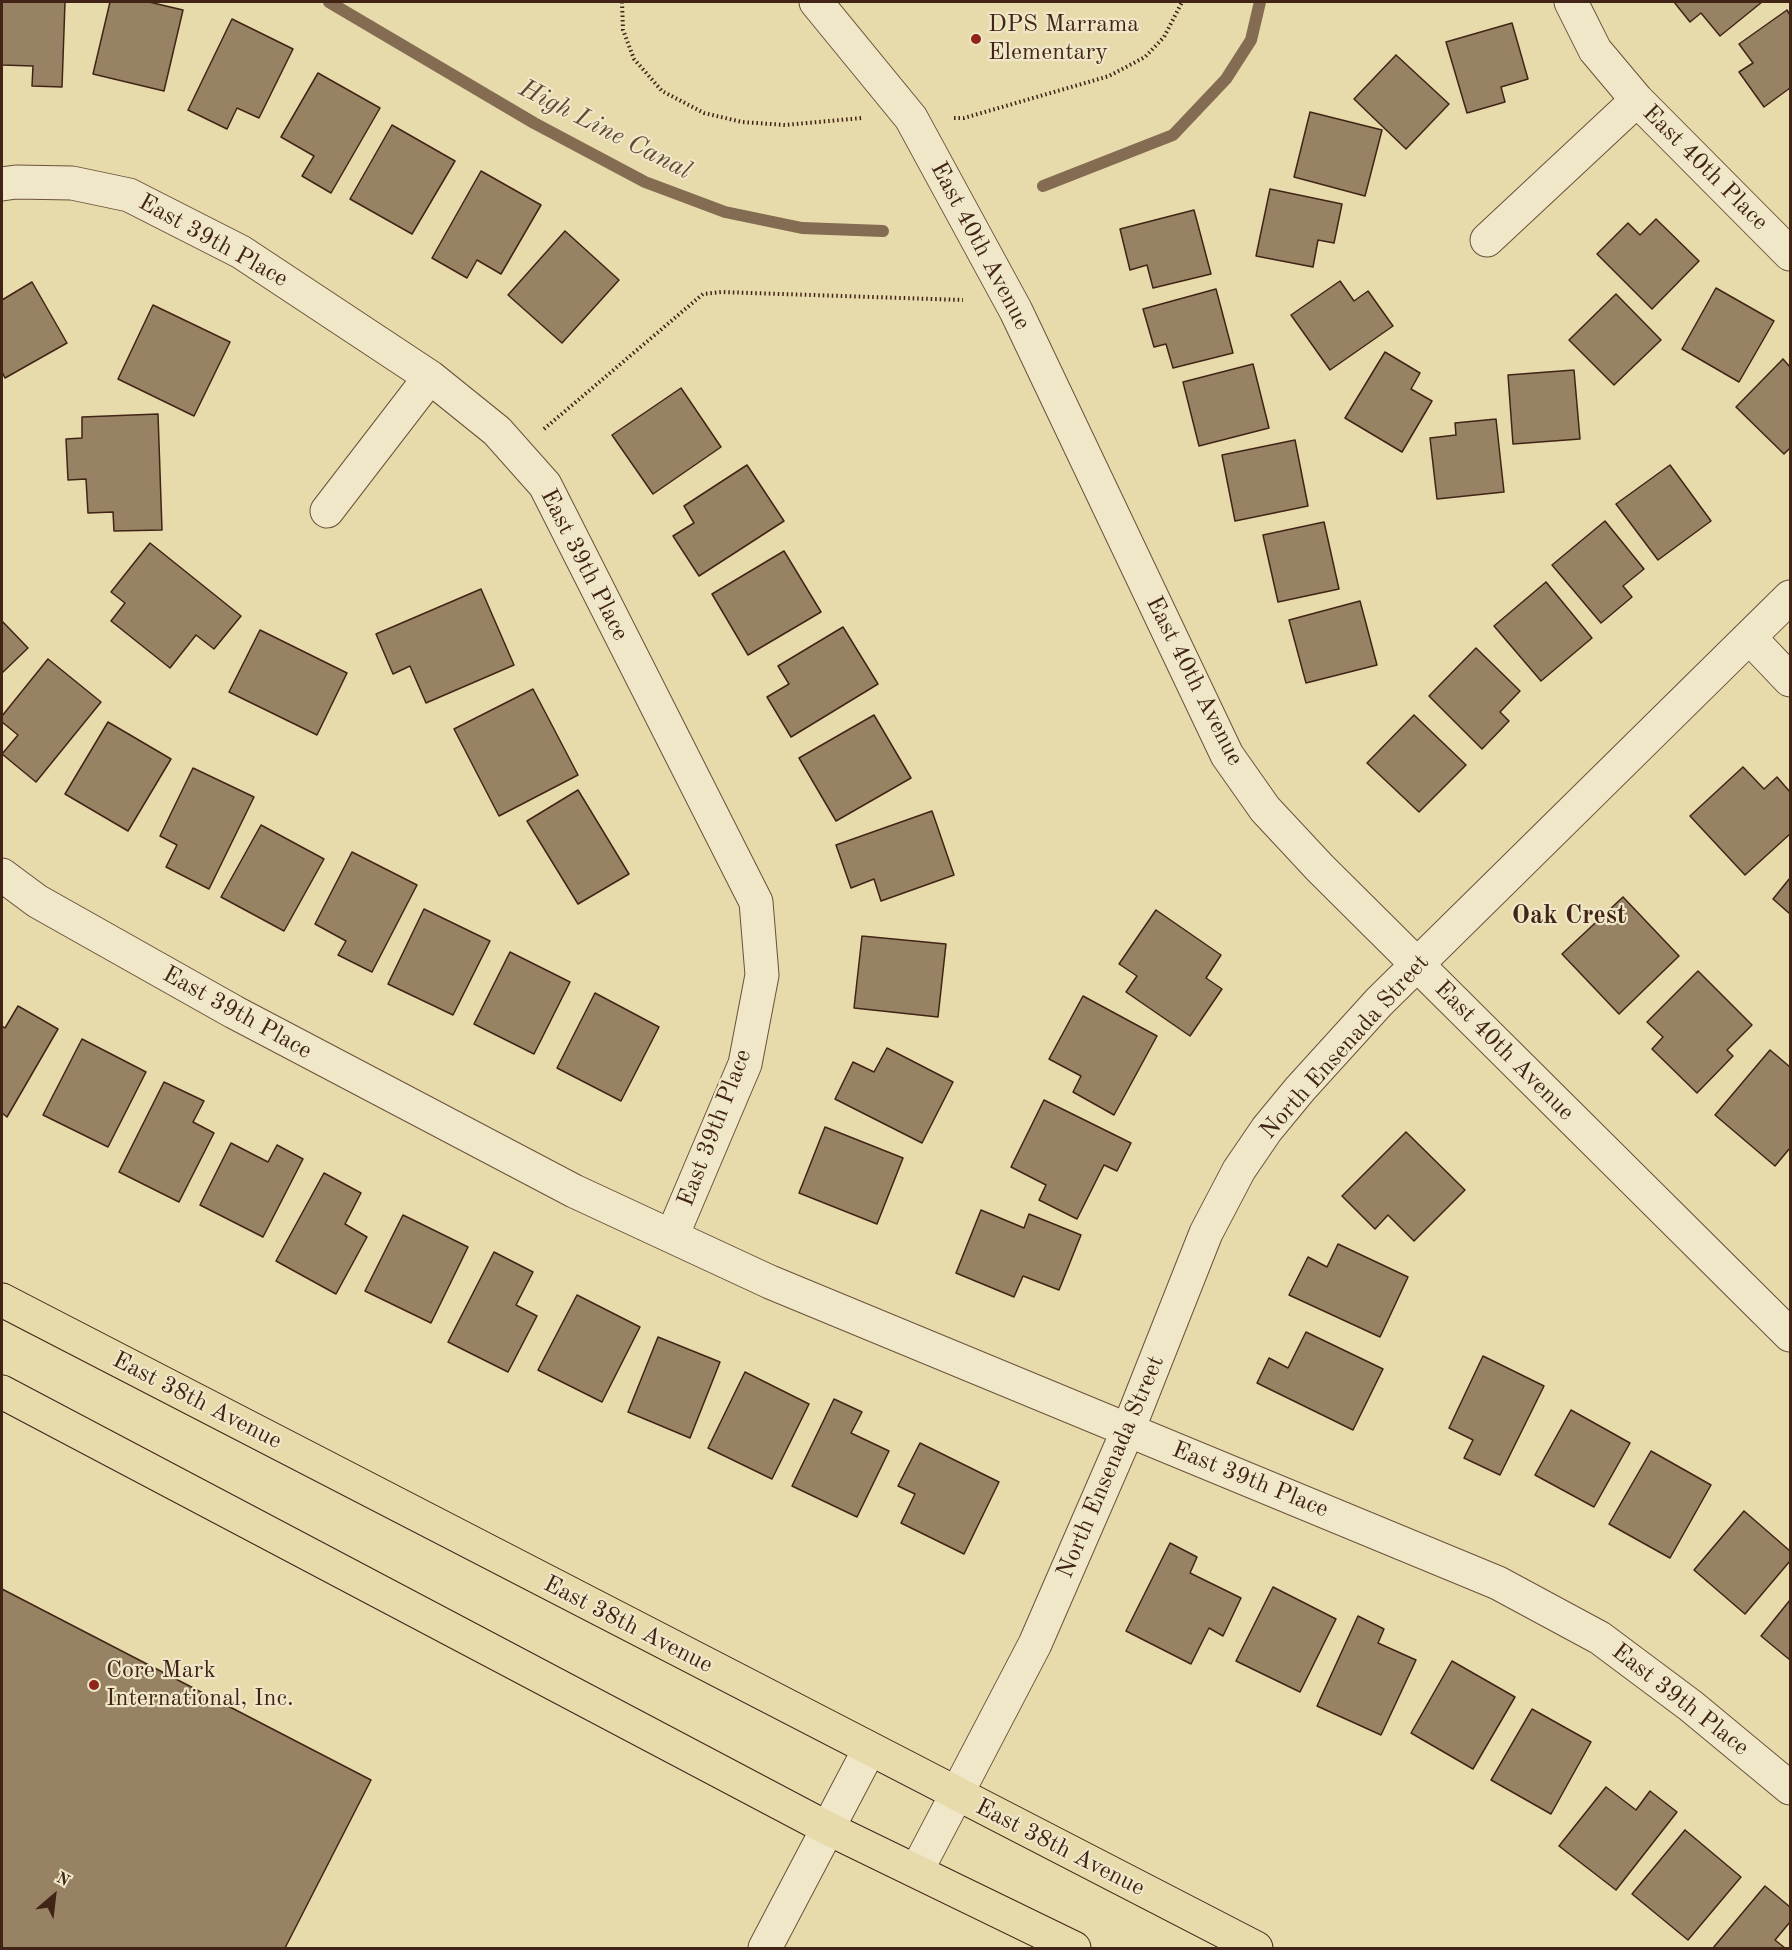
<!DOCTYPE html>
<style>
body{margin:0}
#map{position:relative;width:1792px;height:1950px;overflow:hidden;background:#e7daab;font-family:"Old Standard TT",serif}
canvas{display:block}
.frame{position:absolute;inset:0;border:3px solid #412416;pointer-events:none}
.north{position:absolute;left:24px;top:1866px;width:60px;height:60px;-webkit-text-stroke:4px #efe7c8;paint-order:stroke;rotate:28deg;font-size:16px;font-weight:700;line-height:24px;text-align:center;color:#412416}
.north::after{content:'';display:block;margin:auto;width:21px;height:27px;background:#412416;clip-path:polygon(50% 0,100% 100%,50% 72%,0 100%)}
</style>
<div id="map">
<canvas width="1792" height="1950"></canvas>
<div class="frame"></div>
<div class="north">N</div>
</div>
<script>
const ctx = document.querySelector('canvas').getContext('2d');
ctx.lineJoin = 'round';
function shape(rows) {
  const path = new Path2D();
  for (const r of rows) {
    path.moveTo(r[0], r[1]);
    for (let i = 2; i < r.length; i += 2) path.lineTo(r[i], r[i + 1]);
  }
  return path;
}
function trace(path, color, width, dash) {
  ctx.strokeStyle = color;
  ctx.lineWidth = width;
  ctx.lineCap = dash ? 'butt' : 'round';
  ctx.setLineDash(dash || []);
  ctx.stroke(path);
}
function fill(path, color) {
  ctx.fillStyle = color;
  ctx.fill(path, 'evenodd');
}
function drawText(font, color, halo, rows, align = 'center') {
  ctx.font = font + ' "Old Standard TT",serif';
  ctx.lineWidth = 4.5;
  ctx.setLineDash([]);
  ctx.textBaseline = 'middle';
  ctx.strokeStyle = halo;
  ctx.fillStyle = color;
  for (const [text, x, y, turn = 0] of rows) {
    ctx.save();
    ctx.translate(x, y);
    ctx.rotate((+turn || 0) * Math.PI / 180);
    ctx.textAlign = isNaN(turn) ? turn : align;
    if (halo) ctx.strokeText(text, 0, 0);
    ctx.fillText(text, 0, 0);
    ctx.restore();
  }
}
trace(shape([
 [329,2,534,123,645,182,725,212,802,228,883,231],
 [1043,186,1173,135,1226,79,1251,40,1260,2]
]), '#836c51', 12);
const building = shape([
 [2,2,65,2,62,87,32,86,33,66,2,65,2,2],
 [110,2,149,2,183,10,164,91,93,74,110,2],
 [1674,2,1762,2,1720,36,1701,13,1690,22,1674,2],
 [1787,10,1790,15,1790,88,1764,107,1739,72,1753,63,1739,44,1787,10],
 [232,19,293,49,259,118,237,108,227,129,188,110,232,19],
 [1512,23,1528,79,1501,87,1505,102,1467,113,1446,42,1512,23],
 [1396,55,1449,104,1406,149,1354,99,1396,55],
 [318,73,380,108,331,193,302,176,314,156,281,137,318,73],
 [1310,112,1382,130,1365,196,1294,177,1310,112],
 [392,125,455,161,412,234,350,199,392,125],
 [481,171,541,205,501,274,477,260,467,278,432,258,481,171],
 [1270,189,1342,204,1334,243,1318,240,1313,267,1256,256,1270,189],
 [1194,210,1211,274,1153,288,1147,265,1130,270,1120,229,1194,210],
 [1656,219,1699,261,1652,309,1597,254,1628,223,1640,235,1656,219],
 [565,231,619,280,562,343,508,295,565,231],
 [1340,281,1354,301,1368,291,1393,326,1330,370,1291,315,1340,281],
 [32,282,67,343,5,378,2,372,2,300,32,282],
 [1716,288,1774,321,1739,382,1682,349,1716,288],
 [1216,289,1233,353,1173,368,1166,344,1154,347,1143,309,1216,289],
 [1616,294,1661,340,1614,385,1569,340,1616,294],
 [153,305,230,342,194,416,118,379,153,305],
 [1385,352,1420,373,1411,389,1432,401,1402,452,1345,418,1385,352],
 [1783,359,1790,367,1790,448,1784,454,1736,407,1783,359],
 [1253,364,1269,428,1199,446,1183,382,1253,364],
 [1574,370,1580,439,1513,444,1508,375,1574,370],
 [681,388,721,447,653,494,612,435,681,388],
 [158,414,162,530,114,531,113,512,88,513,86,479,68,480,66,439,82,438,82,417,158,414],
 [1496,419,1504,492,1437,499,1430,438,1456,435,1455,423,1496,419],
 [1295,440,1308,506,1235,521,1222,455,1295,440],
 [747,465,784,521,699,576,673,536,694,523,684,506,747,465],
 [1670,465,1711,521,1658,560,1616,504,1670,465],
 [1605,521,1644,569,1623,586,1632,597,1601,623,1552,565,1605,521],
 [1324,522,1339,589,1278,602,1263,535,1324,522],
 [150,543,241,616,214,649,196,635,170,668,111,621,125,603,111,592,150,543],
 [784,551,821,612,748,655,712,594,784,551],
 [1546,582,1592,638,1541,681,1494,626,1546,582],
 [481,589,514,665,426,703,410,666,393,674,376,634,481,589],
 [1360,601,1377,665,1306,683,1289,620,1360,601],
 [2,621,28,648,2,673,2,621],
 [843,627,878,684,791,737,767,697,789,684,778,666,843,627],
 [260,630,347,673,317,735,229,692,260,630],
 [1476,648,1520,691,1500,712,1509,721,1482,749,1429,696,1476,648],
 [48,659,101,702,36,782,2,754,18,735,2,722,2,716,48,659],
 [533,689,578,775,499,816,454,729,533,689],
 [874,715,911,778,836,821,799,758,874,715],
 [1414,715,1466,765,1419,812,1367,763,1414,715],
 [108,722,171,759,128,831,65,794,108,722],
 [1743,767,1764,789,1777,777,1790,792,1790,834,1745,875,1690,816,1743,767],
 [193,768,254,797,209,889,166,867,177,845,160,836,193,768],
 [578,790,629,874,578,904,527,821,578,790],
 [932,811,954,875,881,901,874,879,851,888,836,845,932,811],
 [261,825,324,859,284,931,221,897,261,825],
 [352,852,417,885,372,972,338,955,346,941,315,924,352,852],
 [1790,878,1790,914,1773,899,1790,878],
 [1623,897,1679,956,1619,1014,1562,954,1623,897],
 [424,909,490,941,453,1015,388,984,424,909],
 [1156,910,1221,955,1206,978,1222,989,1190,1036,1126,992,1137,976,1119,964,1156,910],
 [862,936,946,944,938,1017,854,1008,862,936],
 [510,952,570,982,534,1054,474,1024,510,952],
 [1698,971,1752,1025,1727,1050,1733,1056,1697,1093,1652,1049,1663,1037,1647,1022,1698,971],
 [595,993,659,1027,621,1101,557,1068,595,993],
 [1083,996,1157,1036,1114,1115,1073,1092,1081,1076,1049,1059,1083,996],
 [18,1006,58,1029,7,1117,2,1113,2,1026,5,1028,18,1006],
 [82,1039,146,1072,108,1147,43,1115,82,1039],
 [887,1048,953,1082,922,1143,835,1099,853,1062,874,1072,887,1048],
 [1770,1050,1790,1067,1790,1148,1775,1166,1715,1115,1770,1050],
 [164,1082,204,1101,193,1122,214,1133,179,1202,119,1172,164,1082],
 [1044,1100,1131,1143,1117,1171,1104,1165,1077,1219,1039,1200,1046,1185,1011,1167,1044,1100],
 [825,1127,903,1158,877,1224,799,1193,825,1127],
 [1406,1132,1465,1190,1414,1241,1388,1215,1375,1229,1342,1196,1406,1132],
 [231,1143,268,1162,277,1145,303,1159,263,1237,200,1205,231,1143],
 [324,1173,361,1193,345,1224,367,1237,336,1294,276,1261,324,1173],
 [981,1210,1024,1228,1029,1214,1081,1235,1059,1290,1023,1276,1014,1297,956,1273,981,1210],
 [403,1215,468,1247,431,1323,365,1291,403,1215],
 [1338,1244,1408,1277,1380,1337,1289,1295,1308,1257,1327,1267,1338,1244],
 [494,1252,533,1272,516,1305,537,1316,508,1372,448,1342,494,1252],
 [577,1295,640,1327,602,1402,538,1370,577,1295],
 [1306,1332,1383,1369,1353,1430,1257,1383,1269,1358,1288,1368,1306,1332],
 [658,1337,720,1362,690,1438,628,1412,658,1337],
 [1483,1356,1544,1386,1500,1475,1464,1458,1473,1440,1449,1428,1483,1356],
 [745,1372,809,1404,772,1479,708,1448,745,1372],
 [834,1399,862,1412,851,1433,889,1451,857,1517,792,1486,834,1399],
 [1571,1410,1630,1443,1594,1507,1535,1475,1571,1410],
 [920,1443,999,1482,964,1554,901,1523,915,1494,898,1486,920,1443],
 [1651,1451,1711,1485,1670,1558,1609,1524,1651,1451],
 [1744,1511,1790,1551,1790,1561,1745,1614,1694,1570,1744,1511],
 [1170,1543,1197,1557,1190,1573,1241,1598,1223,1636,1209,1628,1191,1664,1126,1631,1170,1543],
 [1273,1587,1336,1619,1300,1692,1236,1661,1273,1587],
 [2,1589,371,1780,285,1948,2,1948,2,1589],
 [1790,1600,1790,1660,1761,1636,1790,1600],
 [1358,1616,1384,1629,1378,1643,1416,1660,1381,1735,1317,1706,1358,1616],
 [1452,1661,1515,1697,1473,1769,1411,1733,1452,1661],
 [1532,1709,1591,1742,1551,1814,1491,1780,1532,1709],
 [1606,1787,1636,1810,1650,1791,1677,1812,1616,1890,1559,1846,1606,1787],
 [1685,1830,1741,1877,1688,1940,1632,1894,1685,1830],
 [1765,1886,1790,1907,1790,1922,1775,1940,1785,1948,1713,1948,1765,1886]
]);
fill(building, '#978363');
trace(building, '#412416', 1.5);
const minor = shape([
 [816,2,911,118,1016,311,1227,755,1265,809,1320,868,1790,1335],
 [1571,2,1595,50,1637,100,1790,254],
 [2,184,16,182,72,183,129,195,241,252,430,377,497,431,545,485,756,902,762,975,745,1064,672,1236],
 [1487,240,1637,100],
 [327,511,430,377],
 [1750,638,1790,680],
 [2,875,37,901,234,1012,574,1191,770,1282,1498,1583,1600,1638,1691,1706,1790,1788],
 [917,1870,1035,1644,1128,1430,1206,1233,1239,1170,1267,1129,1300,1089,1379,1002,1790,597],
 [765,1948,869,1750]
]);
const major = shape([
 [2,1300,1256,1948],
 [2,1392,827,1828,1074,1948]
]);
trace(minor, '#6a523b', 35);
trace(major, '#412416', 35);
trace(shape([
 [622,2,623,30,634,59,662,91,704,113,742,122,785,125,862,118],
 [954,118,964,118,1109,76,1145,57,1164,37,1182,2],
 [544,429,703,294,721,292,963,300]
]), '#412416', 4, [1.5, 3]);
trace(minor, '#efe7c8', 33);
trace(major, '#e7daab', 33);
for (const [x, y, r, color] of [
 [976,39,6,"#8f2418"],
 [94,1685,6,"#8f2418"]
]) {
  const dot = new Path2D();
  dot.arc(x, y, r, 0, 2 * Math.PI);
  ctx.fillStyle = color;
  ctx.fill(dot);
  trace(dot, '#efe7c8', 2);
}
drawText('24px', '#412416', '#efe7c8', [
 ["DPS Marrama",988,25],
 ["Elementary",988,53],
 ["Core Mark",106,1671],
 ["International, Inc.",106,1699]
], 'left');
drawText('24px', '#412416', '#efe7c8', [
 ["East 40th Place",1705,168,45],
 ["East 39th Place",213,241,29],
 ["East 40th Avenue",980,246,62],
 ["East 39th Place",584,565,63],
 ["East 40th Avenue",1194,681,63],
 ["East 39th Place",237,1013,29],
 ["North Ensenada Street",1345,1047,-48],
 ["East 40th Avenue",1504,1051,45],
 ["East 39th Place",715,1128,-69],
 ["East 38th Avenue",197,1401,27],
 ["North Ensenada Street",1111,1467,-67],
 ["East 39th Place",1250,1480,22],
 ["East 38th Avenue",628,1625,27],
 ["East 39th Place",1680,1700,38],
 ["East 38th Avenue",1060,1848,27]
]);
drawText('italic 26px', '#624833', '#efe7c8', [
 ["High Line Canal",605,130,27]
]);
drawText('bold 26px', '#412416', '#efe7c8', [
 ["Oak Crest",1569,916]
]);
</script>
